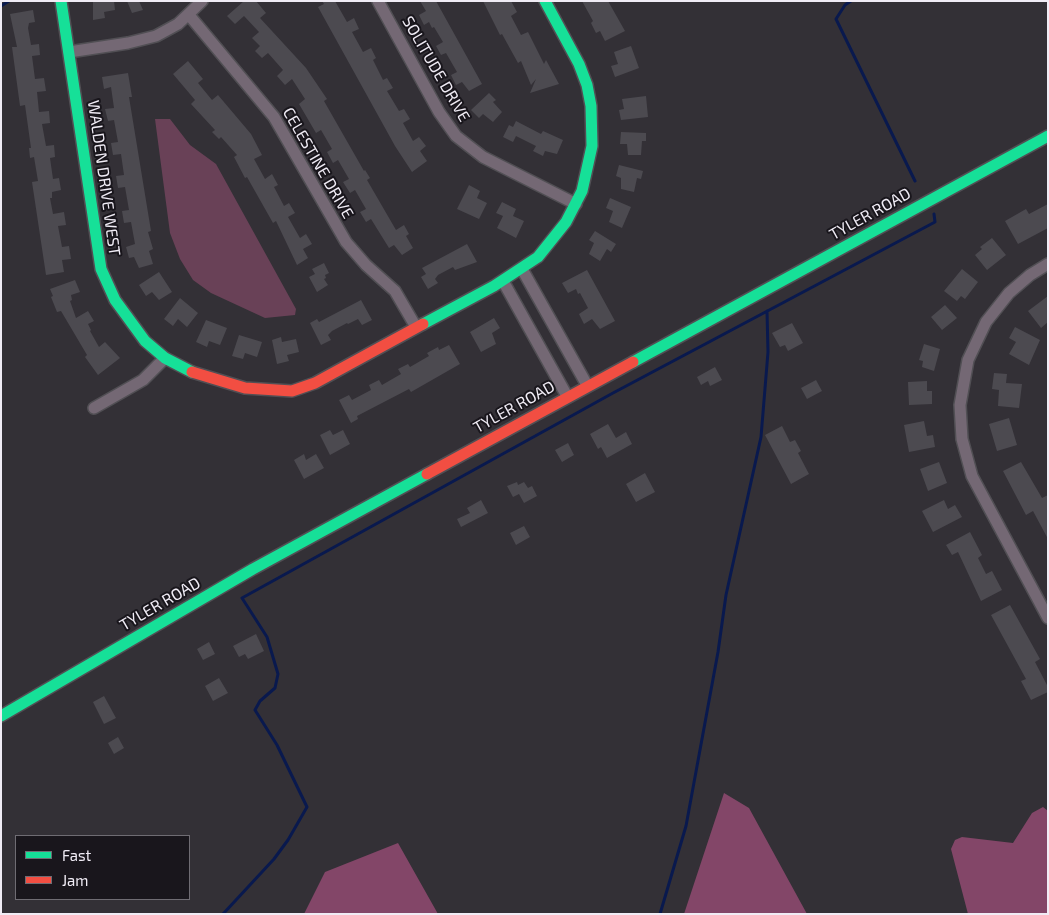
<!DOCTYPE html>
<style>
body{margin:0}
#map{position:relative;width:1049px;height:915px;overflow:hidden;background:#333036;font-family:"Exo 2",sans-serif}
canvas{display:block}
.frame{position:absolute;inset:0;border:2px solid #f0ecf5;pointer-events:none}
.legend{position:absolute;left:15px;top:835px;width:175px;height:65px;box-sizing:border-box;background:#19161c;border:1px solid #6f6c73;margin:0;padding:6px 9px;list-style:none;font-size:15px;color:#f0ecf5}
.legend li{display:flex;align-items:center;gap:10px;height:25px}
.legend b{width:25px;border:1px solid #6f6c73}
</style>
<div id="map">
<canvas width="1049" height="915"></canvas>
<div class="frame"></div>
<ul class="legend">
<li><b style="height:6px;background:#16e098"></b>Fast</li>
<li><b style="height:6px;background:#f24e42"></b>Jam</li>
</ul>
</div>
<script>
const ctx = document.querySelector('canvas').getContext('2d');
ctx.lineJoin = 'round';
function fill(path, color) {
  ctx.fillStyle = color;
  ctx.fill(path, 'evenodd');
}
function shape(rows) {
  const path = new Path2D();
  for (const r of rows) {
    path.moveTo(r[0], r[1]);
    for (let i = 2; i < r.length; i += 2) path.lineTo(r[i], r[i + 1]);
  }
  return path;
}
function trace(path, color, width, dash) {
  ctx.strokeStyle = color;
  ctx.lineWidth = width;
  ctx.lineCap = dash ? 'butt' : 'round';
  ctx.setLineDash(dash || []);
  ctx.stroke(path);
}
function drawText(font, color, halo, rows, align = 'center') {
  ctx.font = font + ' "Exo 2",sans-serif';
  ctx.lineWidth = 4;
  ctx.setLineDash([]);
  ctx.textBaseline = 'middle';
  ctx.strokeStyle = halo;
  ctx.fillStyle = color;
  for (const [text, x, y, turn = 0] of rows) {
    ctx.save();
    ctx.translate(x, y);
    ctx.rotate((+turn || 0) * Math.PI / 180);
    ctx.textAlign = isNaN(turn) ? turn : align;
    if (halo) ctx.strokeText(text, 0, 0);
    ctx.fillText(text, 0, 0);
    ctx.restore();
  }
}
fill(shape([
 [155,119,170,119,190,145,216,164,296,309,295,315,265,318,211,293,193,280,180,259,170,233]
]), '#694157');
fill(shape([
 [724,793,749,808,807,914,684,914],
 [1043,807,1048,811,1048,914,968,914,951,849,955,840,962,837,1013,843,1032,813],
 [398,843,438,914,304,914,325,872]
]), '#834668');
trace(shape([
 [851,1,845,5,836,19,915,181],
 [1,6,9,1],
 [223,914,274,859,288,840,307,807,277,745,255,710,260,701,275,688,278,674,267,637,242,598,613,393,935,222,934,214],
 [660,914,686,826,718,652,726,595,761,437,768,352,767,311]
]), '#09194e', 3);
fill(shape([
 [93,1,114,1,115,10,104,12,105,18,93,20],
 [127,1,139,1,143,10,132,13],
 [244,1,256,1,266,13,260,18,306,68,327,99,324,101,364,171,365,170,370,178,367,180,396,230,404,225,409,234,406,236,413,248,402,255,394,245,389,248,371,219,366,222,360,212,366,209,355,190,350,193,343,182,349,179,338,160,333,163,327,152,332,149,321,130,316,133,299,104,305,99,292,79,285,85,277,76,283,70,268,53,262,58,255,51,260,46,252,38,259,32,244,16,235,24,227,16],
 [322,1,335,1,347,22,354,18,359,29,352,32,363,52,371,48,376,58,373,60,383,80,387,78,393,88,387,91,399,111,404,109,410,119,403,123,413,141,419,137,426,146,420,151,427,161,412,172,395,146,318,7,324,4],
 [420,1,436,1,482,84,469,91,462,82,456,85,451,75,457,72,446,53,441,55,436,46,443,42,434,27,432,28,429,22,424,25,419,15,426,11],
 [483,1,511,1,517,12,511,16,521,35,528,32,544,64,546,60,559,84,530,93,536,79,531,85,521,61,518,63,502,34,500,35],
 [582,1,608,1,625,31,605,41,600,31,596,33,591,23,593,21],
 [33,10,35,22,29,23,28,28,31,45,39,44,40,55,32,56,35,79,44,78,46,91,37,92,39,112,49,111,50,123,42,124,46,146,54,145,55,157,50,158,53,179,59,178,61,190,52,192,52,198,50,198,53,214,64,212,66,225,58,226,62,247,69,246,71,259,62,260,64,272,46,275,32,182,38,181,34,157,30,158,29,148,31,148,25,105,20,106,12,47,17,47,10,14],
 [631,46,639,68,615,77,611,66,618,64,614,52],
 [188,61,203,79,198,83,212,100,218,95,251,134,262,155,254,159,265,179,272,174,278,185,274,187,284,206,289,203,295,213,288,217,300,238,306,234,312,244,303,249,308,258,297,265,276,221,273,223,247,177,245,178,234,157,237,155,221,137,219,139,212,132,215,130,191,104,195,100,173,74],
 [128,73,132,97,129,97,151,231,148,232,153,249,149,251,153,264,139,268,134,257,129,258,126,247,135,244,131,222,124,223,122,211,129,210,125,187,118,188,116,176,124,175,121,154,113,155,111,143,118,142,114,120,108,121,105,109,114,108,111,87,104,89,102,77],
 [489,93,496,100,493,102,502,112,493,122,483,114,479,118,471,110],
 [646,96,648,117,621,120,619,110,624,109,622,99],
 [516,121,541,134,543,131,563,140,557,154,545,151,543,156,533,151,536,146,516,136,513,142,503,137,509,125,513,127],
 [621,132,646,133,646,141,642,141,641,155,628,155,627,144,620,144],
 [619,165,643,171,641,179,637,178,634,192,621,189,621,178,616,176],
 [469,185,480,191,477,198,487,203,479,219,457,209],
 [610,198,631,207,622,228,609,222,613,211,606,208],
 [502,202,516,209,513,216,524,221,516,238,497,228,503,216,496,213],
 [1048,204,1048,228,1018,244,1005,221,1026,209,1029,214],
 [595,231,616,244,611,252,607,249,600,261,589,254,594,243,589,240],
 [992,238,1006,255,987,270,975,255,982,249,980,247],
 [467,244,477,262,455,270,453,267,438,275,435,279,438,283,428,289,421,277,426,274,422,268],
 [324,263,329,273,325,275,326,278,324,279,328,285,317,292,309,277,315,274,312,269],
 [962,269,978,282,965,299,961,296,957,301,944,291],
 [587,270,615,321,600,329,592,319,584,324,579,314,588,308,580,293,578,294,576,289,568,293,562,283],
 [159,272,172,292,159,300,152,292,146,296,139,285],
 [75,280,80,292,71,295,72,300,70,301,76,318,88,311,94,321,88,324,91,330,90,331,99,347,105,342,120,358,98,375,85,357,87,355,61,311,57,312,51,297,53,296,50,289],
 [1048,296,1048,322,1041,328,1028,311],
 [180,298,198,313,187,327,178,319,173,326,164,319],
 [361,300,372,320,362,325,358,319,348,324,347,323,332,331,328,335,331,340,321,345,310,323,317,319,319,322],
 [945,305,957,318,942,330,931,317],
 [494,318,500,328,492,333,496,344,481,352,470,332],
 [206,320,227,328,220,345,209,341,207,347,196,342],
 [792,323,803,343,788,351,785,345,780,347,772,333],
 [1015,327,1040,340,1029,365,1009,354,1016,342,1009,338],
 [239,335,262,342,257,357,245,353,243,359,232,356],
 [281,337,282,342,296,339,299,352,287,355,289,361,277,364,272,340],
 [924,344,940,349,934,371,922,367,923,361,919,360],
 [449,345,460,364,411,392,409,389,357,416,358,419,351,423,339,400,349,395,352,400,371,390,369,385,379,380,382,385,401,374,398,369,408,364,410,367,429,356,427,353,438,347,439,350],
 [715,367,722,380,710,386,708,381,701,385,697,377],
 [994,373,1007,374,1006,383,1022,384,1019,408,998,406,999,390,992,389],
 [816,380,822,391,807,399,801,388],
 [927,381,927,391,932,391,932,404,909,405,908,382],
 [1009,418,1017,445,997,451,989,424],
 [924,421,927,436,933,435,935,447,909,452,904,425],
 [608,424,616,438,626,432,632,444,607,458,601,447,598,449,590,434],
 [782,426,790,442,795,440,801,451,798,453,809,474,791,484,765,435],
 [330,430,333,435,343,430,350,444,330,455,320,435],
 [568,443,574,455,562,462,555,450],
 [304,454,306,460,316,454,324,468,304,479,294,460],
 [939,462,947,483,928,491,920,469],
 [1021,462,1042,498,1048,495,1048,539,1033,511,1026,515,1003,471],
 [645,473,655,492,636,502,626,484],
 [517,482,518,485,524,482,528,488,532,486,537,496,524,503,519,494,513,497,507,486],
 [481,500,488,513,461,527,457,519,470,513,467,508],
 [944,500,948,509,955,505,962,517,933,532,922,511],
 [524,526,530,537,516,545,510,533],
 [970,532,982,555,978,558,986,574,992,571,1002,590,981,601,958,552,952,555,946,545],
 [1010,605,1040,659,1035,662,1048,687,1048,692,1031,700,1021,681,1026,679,991,615],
 [256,634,264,651,248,659,245,654,239,657,233,646],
 [209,642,215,654,203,660,197,649],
 [219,678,228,693,213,701,205,686],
 [104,696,116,718,104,724,93,702],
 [118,737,124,748,114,754,108,743]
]), '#4c4a50');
const street = shape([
 [378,1,439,112,456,136,483,157,576,204],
 [189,15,274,117,346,242,366,265,395,291,416,327],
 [69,52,128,43,156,36,178,24,202,1],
 [1048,264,1030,275,1009,293,986,322,968,360,960,405,962,439,972,476,1048,618],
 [522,269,587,385],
 [503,281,567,396],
 [94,408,143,380,165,358]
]);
const fast = shape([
 [61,1,101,269,115,300,145,341,165,358,192,372],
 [423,324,494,286,538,257,566,222,582,191,592,146,591,106,587,85,579,64,545,1],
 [633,362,1048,136],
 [1,716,253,569,427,474]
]);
const jam = shape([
 [192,372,245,388,292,391,315,383,423,324],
 [427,474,633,362]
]);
trace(street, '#514f54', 14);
trace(fast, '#514f54', 14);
trace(jam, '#514f54', 14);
trace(street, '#746874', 11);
trace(fast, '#16e098', 11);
trace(jam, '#f24e42', 11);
drawText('16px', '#f0ecf5', '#19161c', [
 ["SOLITUDE DRIVE",436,69,60],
 ["CELESTINE DRIVE",318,163,60],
 ["WALDEN DRIVE WEST",104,178,82],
 ["TYLER ROAD",870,214,-29],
 ["TYLER ROAD",514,407,-29],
 ["TYLER ROAD",160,604,-30]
]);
</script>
